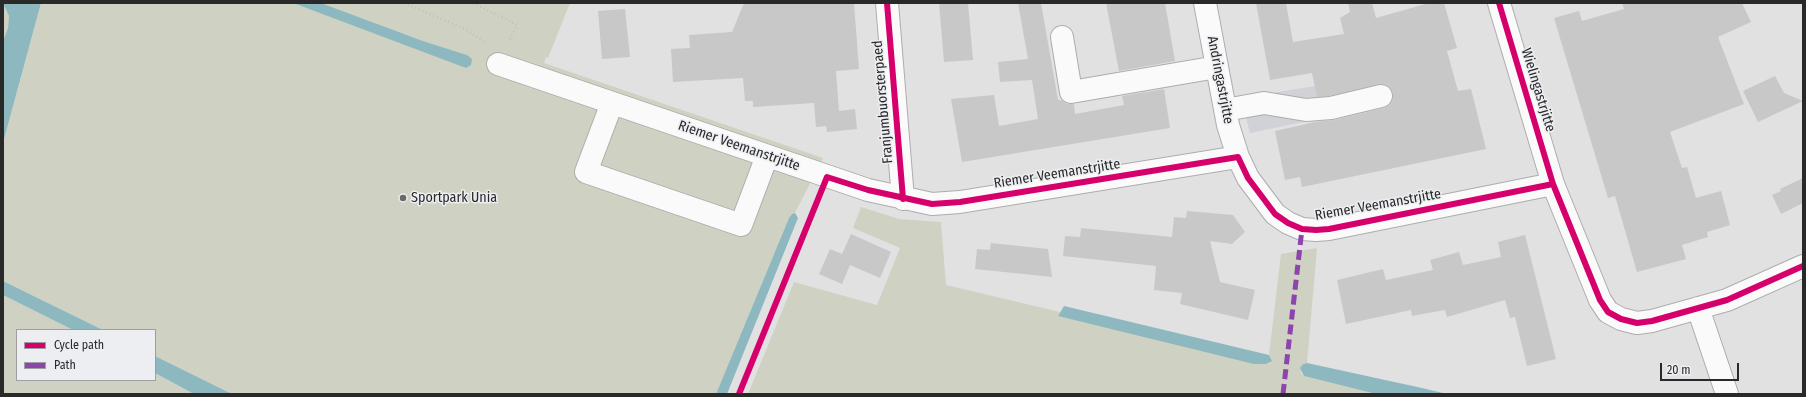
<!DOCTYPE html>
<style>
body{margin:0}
#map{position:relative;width:1806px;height:397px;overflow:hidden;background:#e1e1e2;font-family:"Fira Sans Condensed",sans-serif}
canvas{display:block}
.frame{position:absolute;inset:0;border:4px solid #29292a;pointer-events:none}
.legend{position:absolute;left:16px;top:329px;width:140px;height:52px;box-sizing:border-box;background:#edeef1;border:1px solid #9f9fa1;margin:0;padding:5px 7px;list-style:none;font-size:12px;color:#29292a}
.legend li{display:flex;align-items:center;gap:8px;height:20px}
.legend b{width:20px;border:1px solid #9f9fa1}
.scale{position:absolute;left:1660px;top:363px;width:79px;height:18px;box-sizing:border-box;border:2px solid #29292a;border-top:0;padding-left:5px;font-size:12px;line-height:14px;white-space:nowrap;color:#29292a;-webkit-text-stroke:3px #edeef1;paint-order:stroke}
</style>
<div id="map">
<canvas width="1806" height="397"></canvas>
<div class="frame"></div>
<ul class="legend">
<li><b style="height:5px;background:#d6006c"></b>Cycle path</li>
<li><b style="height:5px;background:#8e44ad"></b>Path</li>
</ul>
<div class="scale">20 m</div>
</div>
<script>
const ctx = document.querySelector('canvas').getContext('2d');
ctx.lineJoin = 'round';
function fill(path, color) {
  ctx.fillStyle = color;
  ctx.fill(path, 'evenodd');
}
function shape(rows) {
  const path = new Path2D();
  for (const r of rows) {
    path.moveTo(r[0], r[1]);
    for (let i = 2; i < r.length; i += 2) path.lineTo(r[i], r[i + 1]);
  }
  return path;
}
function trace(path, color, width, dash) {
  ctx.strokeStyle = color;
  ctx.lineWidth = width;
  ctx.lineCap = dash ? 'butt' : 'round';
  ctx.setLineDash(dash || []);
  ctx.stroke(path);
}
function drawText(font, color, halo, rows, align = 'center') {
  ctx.font = font + ' "Fira Sans Condensed",sans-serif';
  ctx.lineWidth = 3;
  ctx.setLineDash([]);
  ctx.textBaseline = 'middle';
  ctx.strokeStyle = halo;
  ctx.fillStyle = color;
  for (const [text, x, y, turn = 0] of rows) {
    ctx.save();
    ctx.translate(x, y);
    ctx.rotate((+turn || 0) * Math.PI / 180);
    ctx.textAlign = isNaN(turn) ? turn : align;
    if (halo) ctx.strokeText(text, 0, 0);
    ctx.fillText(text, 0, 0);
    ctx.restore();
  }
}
fill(shape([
 [1395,48,1400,102,1250,133,1241,98,1334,83]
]), '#d1d2d8');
fill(shape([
 [41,3,293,3,466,67,467,55,423,41,321,3,570,3,548,58,546,57,544,63,823,158,795,213,792,214,789,218,716,394,232,394,155,356,155,330,103,330,3,281,3,143],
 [3,5,6,8,9,16,8,28,3,41],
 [861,207,899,219,941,222,946,285,1060,312,1058,316,1271,358,1269,355,1281,254,1317,248,1307,363,1303,364,1301,373,1304,376,1376,394,748,394,794,282,877,305,900,248,853,228],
 [3,295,73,330,17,330,17,380,155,380,155,373,194,394,3,394]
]), '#cfd2c2');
fill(shape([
 [3,3,41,3,3,143,3,41,8,28,9,16],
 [293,3,321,3,423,41,467,55,472,59,471,65,466,68],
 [795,213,798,218,727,394,716,394,789,218,792,214],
 [3,281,103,330,73,330,3,295],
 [1064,306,1269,355,1272,361,1266,364,1254,364,1058,316],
 [155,356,232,394,194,394,155,373],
 [1307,363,1422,388,1447,394,1376,394,1304,376,1300,368,1303,364]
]), '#8eb8c0');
fill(shape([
 [744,3,854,3,859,69,836,71,839,111,855,109,857,129,827,132,826,126,816,127,814,103,753,107,753,101,745,101,743,78,673,82,671,49,690,48,689,35,732,32],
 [939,3,968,3,973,60,944,62],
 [1018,3,1041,3,1058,100,1061,100,1067,104,1074,104,1075,114,1124,105,1122,96,1164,89,1170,128,962,162,951,99,994,95,999,126,1038,119,1032,80,1000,82,998,62,1028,59],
 [1106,3,1165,3,1175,61,1119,71],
 [1256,3,1286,3,1293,42,1344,34,1340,18,1350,12,1348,3,1372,3,1376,18,1429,3,1444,3,1457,48,1447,51,1458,91,1471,89,1486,149,1302,187,1300,177,1285,180,1275,131,1315,122,1334,120,1384,108,1390,105,1393,100,1393,93,1390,87,1385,84,1378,84,1329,96,1317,97,1312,73,1270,80],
 [1622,3,1742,3,1751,22,1718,37,1744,104,1670,132,1682,168,1687,167,1696,198,1721,191,1730,225,1707,232,1708,237,1682,245,1686,259,1637,272,1615,196,1608,198,1554,18,1579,11,1582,21,1624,9],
 [625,9,630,57,602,59,598,11],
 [1775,76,1784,93,1803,101,1758,122,1743,91],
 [1803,178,1803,203,1781,214,1772,195,1781,191,1780,189],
 [1187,211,1233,215,1245,232,1232,244,1210,241,1220,282,1255,290,1248,320,1180,304,1182,293,1154,290,1156,266,1063,256,1065,236,1080,237,1081,228,1172,237,1174,217,1186,218],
 [851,234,891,252,880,278,850,265,842,284,819,274,830,249,842,254],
 [1525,235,1556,359,1527,366,1515,317,1510,318,1505,300,1447,317,1445,310,1412,316,1411,310,1346,324,1337,280,1383,269,1386,280,1433,270,1430,260,1459,252,1463,265,1501,257,1498,242],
 [991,243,1048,249,1052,277,975,269,977,249,990,250]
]), '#c8c8c9');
const minor = shape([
 [887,3,903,199],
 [1205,3,1228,125,1238,157],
 [1499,3,1553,184,1600,300,1608,312,1621,319,1637,323,1652,321,1727,300,1803,266],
 [1062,37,1071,92,1217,67],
 [498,64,868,190,932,204,960,202,1238,157,1248,178,1275,214,1288,223,1302,229,1316,230,1329,229,1553,184],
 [612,103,586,172,741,225,767,156],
 [1225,110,1264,103,1306,110,1331,108,1381,96],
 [1698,308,1727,394]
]);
trace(minor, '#adadae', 24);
trace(shape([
 [404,3,465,29,486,43],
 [473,3,517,25,509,41]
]), '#c0c0c1', 2.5, [1, 3]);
trace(minor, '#fafafb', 22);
trace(shape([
 [1283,394,1302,229]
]), '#8e44ad', 5, [10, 5]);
trace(shape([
 [887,3,903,199],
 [1499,3,1553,184,1600,300,1608,312,1621,319,1637,323,1652,321,1727,300,1803,266],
 [739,394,827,177,868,190,932,204,960,202,1238,157,1248,178,1275,214,1288,223,1302,229,1316,230,1329,229,1553,184]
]), '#d6006c', 6);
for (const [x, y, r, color] of [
 [403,198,4,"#69696a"]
]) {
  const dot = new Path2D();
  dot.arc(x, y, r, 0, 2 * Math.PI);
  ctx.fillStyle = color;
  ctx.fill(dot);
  trace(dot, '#edeef1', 1.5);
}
drawText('14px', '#29292a', '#edeef1', [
 ["Andringastrjitte",1220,80,79],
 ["Wielingastrjitte",1538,90,73],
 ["Franjumbuorsterpaed",883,102,-95],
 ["Riemer Veemanstrjitte",739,146,19],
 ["Riemer Veemanstrjitte",1057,174,-9],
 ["Riemer Veemanstrjitte",1378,205,-10]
]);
drawText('14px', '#29292a', '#edeef1', [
 ["Sportpark Unia",411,198]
], 'left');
</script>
